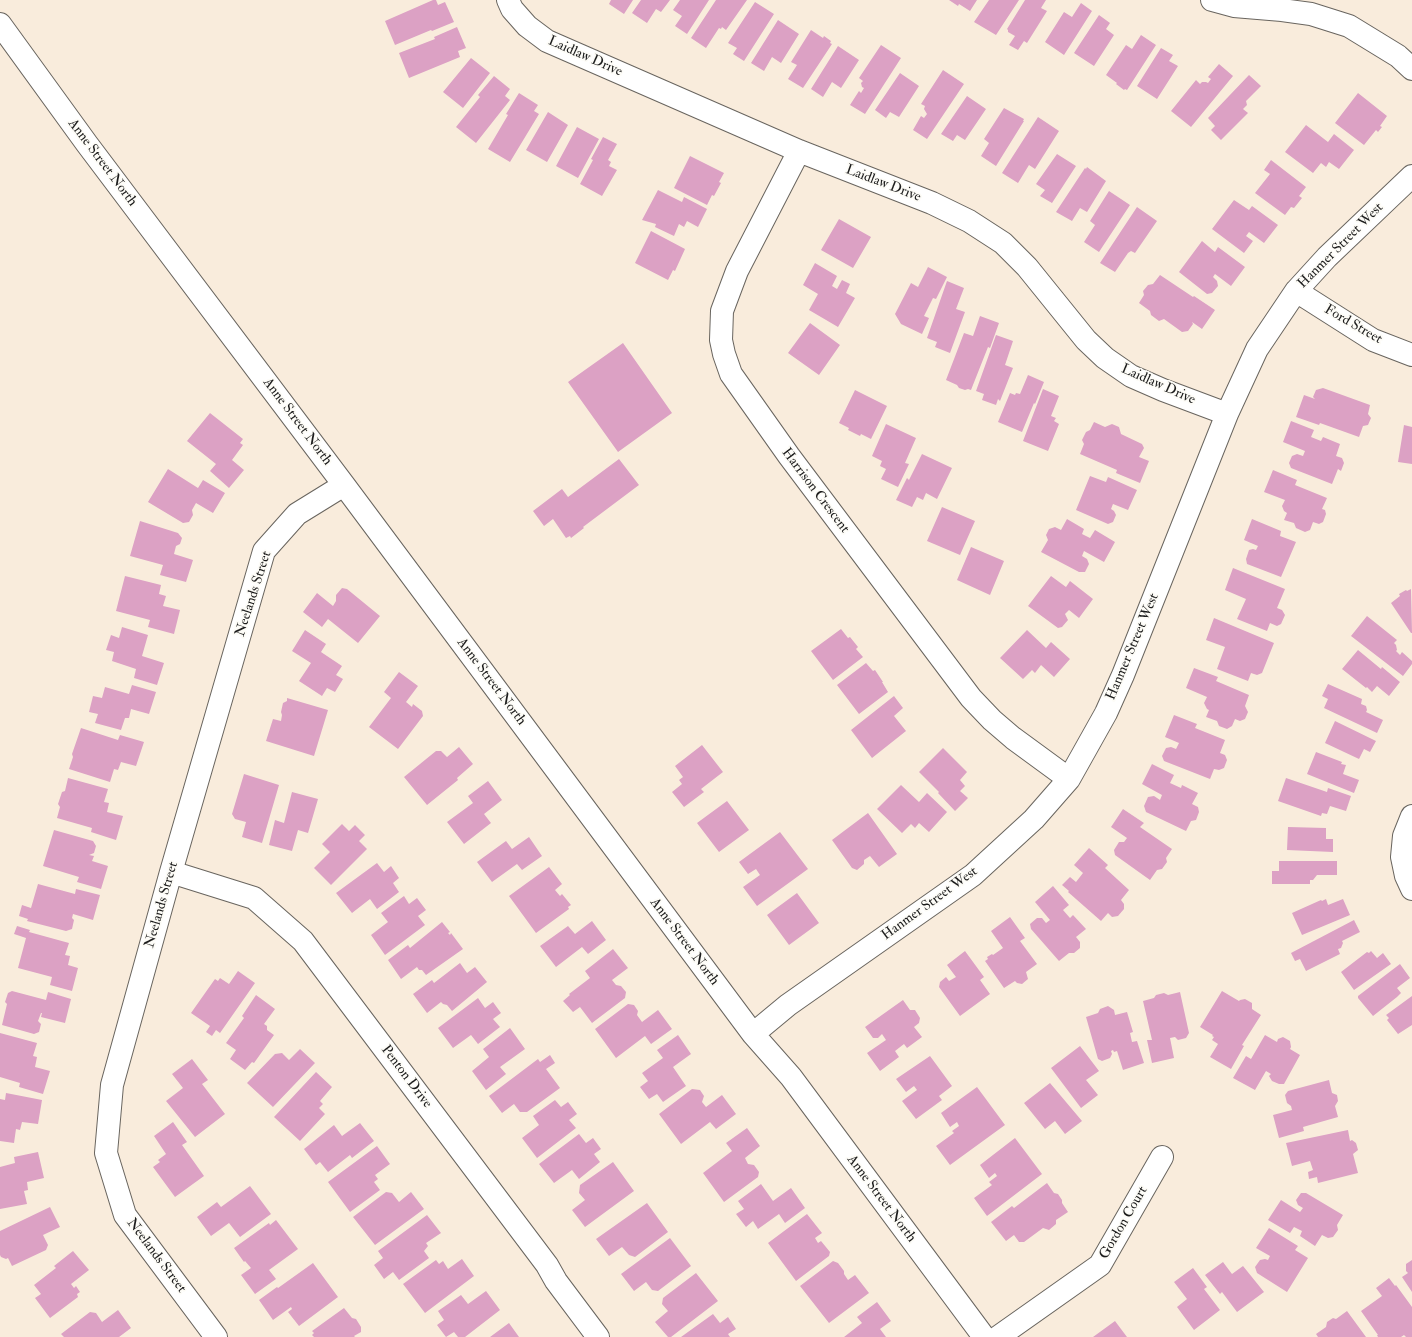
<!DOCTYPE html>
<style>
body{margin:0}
canvas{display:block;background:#f9ecdc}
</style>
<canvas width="1412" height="1337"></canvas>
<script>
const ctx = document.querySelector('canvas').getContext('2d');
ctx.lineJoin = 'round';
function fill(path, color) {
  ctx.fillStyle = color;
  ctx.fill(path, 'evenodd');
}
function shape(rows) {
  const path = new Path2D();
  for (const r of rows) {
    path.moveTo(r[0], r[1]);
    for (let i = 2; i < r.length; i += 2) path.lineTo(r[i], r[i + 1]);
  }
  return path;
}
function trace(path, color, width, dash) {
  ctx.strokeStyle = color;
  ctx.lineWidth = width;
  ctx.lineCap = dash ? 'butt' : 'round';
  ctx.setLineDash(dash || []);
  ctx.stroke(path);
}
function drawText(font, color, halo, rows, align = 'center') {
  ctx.font = font + ' "IM FELL Double Pica",serif';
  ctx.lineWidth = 3.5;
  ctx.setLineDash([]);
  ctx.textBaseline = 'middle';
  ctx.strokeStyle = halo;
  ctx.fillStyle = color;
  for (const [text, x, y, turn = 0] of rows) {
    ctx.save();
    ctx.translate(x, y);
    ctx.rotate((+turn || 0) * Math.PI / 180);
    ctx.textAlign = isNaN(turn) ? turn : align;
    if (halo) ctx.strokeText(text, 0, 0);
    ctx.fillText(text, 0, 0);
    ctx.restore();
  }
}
fill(shape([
 [433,0,436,0,438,5,445,2,454,22,432,31,431,30,395,45,385,21],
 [611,0,633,0,624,14,609,4],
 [641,0,670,0,661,12,656,9,647,23,632,13],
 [680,0,709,0,687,34,675,26,682,16,673,10],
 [716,0,747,0,726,30,722,27,721,29,719,28,706,48,691,38],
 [949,0,977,0,970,11,959,4,958,6],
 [989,0,1019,0,996,35,974,22],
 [1025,0,1046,0,1041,8,1047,11,1027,43,1024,41,1018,50,1009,45,1015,36,1008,32,1008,30,1007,29],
 [755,2,774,14,744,61,733,54,737,48,728,43],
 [1081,3,1092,11,1064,55,1045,42,1064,12,1072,17],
 [1099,15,1110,23,1106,29,1114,35,1094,66,1074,53],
 [778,20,799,34,781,63,772,57,764,71,751,63],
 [457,27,466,48,458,51,460,57,409,78,399,53,435,39,434,37],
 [811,30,823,38,824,36,831,41,830,43,832,44,803,88,788,79,797,65,791,62],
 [1141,35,1156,45,1127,90,1125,89,1124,90,1116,84,1117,83,1106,75,1126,45,1132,49],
 [881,45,901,58,865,114,850,105,859,91,861,93,864,88,862,87,861,83,863,81,859,78],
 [838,46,859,60,841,88,832,82,823,97,811,89],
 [1161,48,1173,55,1169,61,1178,66,1157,99,1137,86],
 [471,58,490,73,463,108,443,92],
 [1219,64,1233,76,1191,127,1171,111,1196,80,1200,84,1202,82,1206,82,1208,83,1211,79,1208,77],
 [943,70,964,84,927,139,913,130,921,116,924,118,927,114,924,109,925,106,921,104],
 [900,73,919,86,899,117,890,112,886,118,875,110],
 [1249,75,1261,86,1246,101,1247,105,1243,109,1248,113,1221,140,1211,130,1215,126,1208,118],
 [494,76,510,89,505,96,510,100,476,143,456,127,480,97,478,95],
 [519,93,538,105,534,111,539,114,510,162,488,149,508,115,506,114],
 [1358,93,1387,116,1380,126,1382,127,1378,132,1376,130,1364,145,1335,123],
 [967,96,986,109,965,140,957,135,953,141,941,134],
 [1004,108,1024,119,1023,121,1024,121,996,166,981,156,989,143,984,139],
 [548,112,568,125,547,162,526,150],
 [1038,117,1059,131,1035,169,1029,165,1018,183,1002,173],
 [1306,125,1328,142,1334,134,1354,150,1339,169,1329,162,1326,167,1321,163,1313,173,1285,152],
 [577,127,599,139,578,178,556,166],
 [603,137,617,144,608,160,611,162,609,166,617,170,602,196,580,184,593,160,591,159],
 [1057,154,1076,166,1052,203,1040,196,1045,190,1036,184],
 [690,156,724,173,719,182,721,183,714,196,712,195,707,205,674,188],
 [1271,160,1306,187,1299,196,1302,198,1294,208,1291,207,1285,215,1255,193,1270,174,1264,170],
 [1087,167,1106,181,1087,212,1080,208,1072,221,1056,212,1085,168,1086,169],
 [658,190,682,202,684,197,707,209,698,227,687,221,684,227,679,224,674,236,655,227,656,224,642,220],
 [1109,191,1130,205,1099,252,1084,242,1095,225,1090,221],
 [1234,200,1249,210,1252,206,1278,225,1264,243,1249,232,1246,236,1253,241,1244,253,1212,229],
 [1137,207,1157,221,1135,253,1131,251,1128,253,1115,272,1100,263],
 [839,219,871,237,853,268,821,250],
 [651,231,685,249,675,271,673,270,668,280,635,263],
 [1202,241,1215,252,1218,247,1245,267,1231,286,1215,274,1213,277,1217,281,1218,286,1212,293,1207,294,1179,272],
 [815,263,837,276,832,286,837,289,842,280,850,284,846,293,855,298,838,327,809,310,818,294,803,285],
 [928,267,947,277,936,299,933,298,924,316,929,318,922,334,901,324,895,314,911,283,918,287],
 [1160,275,1193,297,1194,296,1215,310,1202,329,1192,322,1193,324,1188,331,1182,332,1164,319,1159,321,1151,315,1150,311,1139,303,1144,295,1143,291,1148,285,1153,284],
 [947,281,964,288,956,309,965,312,950,353,935,347,937,342,927,338],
 [980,316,999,323,990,348,988,347,971,390,968,389,965,390,959,388,957,385,946,380,964,333,973,336],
 [810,323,840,345,819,375,788,353],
 [996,335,1013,341,1005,365,1013,368,1000,401,998,399,996,405,982,400,984,394,976,391],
 [623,343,672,413,618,452,568,382],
 [1028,375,1044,382,1035,404,1034,403,1022,432,998,422,1010,393,1015,395,1016,393,1020,394],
 [1323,388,1370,405,1368,414,1371,418,1368,425,1363,426,1359,437,1320,423,1319,425,1296,417,1304,395,1315,399,1313,397,1316,390],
 [1043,389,1059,396,1051,416,1056,418,1054,421,1059,424,1048,451,1023,441],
 [855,390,887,406,871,439,861,434,860,436,848,430,849,428,839,423],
 [210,413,243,439,240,443,243,445,232,460,244,470,229,488,210,471,216,464,187,441],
 [1291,421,1314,430,1311,437,1321,441,1323,437,1340,444,1336,456,1342,458,1344,463,1341,471,1338,469,1332,484,1291,468,1289,463,1292,456,1297,454,1303,456,1305,451,1283,442],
 [1094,422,1105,427,1112,424,1119,427,1121,434,1142,444,1144,448,1139,457,1149,461,1140,483,1116,473,1117,470,1080,454,1084,444,1082,440,1086,432,1090,430],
 [886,424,916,438,905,463,909,464,898,487,881,479,886,469,880,466,882,461,872,456],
 [1404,425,1412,427,1412,464,1398,462],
 [922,454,952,468,937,499,926,493,923,500,917,497,912,507,896,500,907,478,909,480],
 [619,459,639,485,583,527,584,528,571,538,570,536,566,538,553,519,544,526,533,511,562,489,568,497],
 [168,469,198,488,203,480,225,493,213,513,196,503,192,510,193,515,189,522,183,523,148,502],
 [1273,470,1297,480,1295,485,1327,498,1322,509,1325,510,1326,514,1323,522,1319,524,1313,522,1310,530,1305,532,1296,528,1294,523,1284,520,1287,513,1284,511,1282,506,1285,500,1264,492],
 [1090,476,1106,482,1108,477,1137,490,1128,510,1113,504,1111,509,1114,511,1116,515,1113,522,1108,524,1076,510],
 [942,507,975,521,960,555,927,541],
 [1067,519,1084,529,1082,534,1090,538,1095,530,1115,542,1104,562,1084,551,1082,556,1087,559,1089,564,1085,572,1079,572,1041,552,1048,540,1046,535,1049,529,1055,527,1061,530],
 [1252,519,1281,531,1280,536,1296,542,1281,577,1247,564,1246,559,1249,550,1253,549,1256,550,1258,546,1244,540],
 [140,521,178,533,182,538,180,544,176,546,174,554,193,560,186,582,160,575,163,565,130,556],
 [971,547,1004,561,990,595,957,580],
 [1233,568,1285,589,1277,608,1282,610,1285,615,1281,624,1277,626,1270,623,1267,631,1237,619,1246,599,1225,590],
 [125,576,161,585,159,594,166,596,163,606,180,610,174,634,148,627,150,620,116,611],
 [1051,576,1066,587,1070,581,1093,599,1079,618,1069,610,1065,614,1068,620,1062,627,1058,628,1028,606],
 [342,588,347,589,380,616,358,643,328,619,322,627,303,612,317,593,333,606,336,601,336,595],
 [1411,589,1412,633,1411,633,1391,603,1400,596,1399,594,1406,590,1407,591],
 [1367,616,1397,640,1394,643,1396,645,1397,650,1396,651,1400,655,1402,652,1412,661,1412,664,1403,676,1351,636],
 [1214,618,1274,643,1262,673,1257,675,1251,673,1248,681,1217,669,1225,647,1206,640],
 [122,627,148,635,142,656,164,663,157,685,134,678,136,669,112,661,114,652,106,650,111,635,119,638],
 [841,629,848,638,850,637,858,647,856,649,863,657,833,680,811,651],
 [305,630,326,644,321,652,342,666,336,675,343,679,335,692,327,688,322,696,299,681,311,663,292,651],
 [1027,630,1046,648,1051,642,1070,659,1054,677,1041,665,1035,673,1032,670,1023,679,1000,658],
 [1358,650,1381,669,1382,667,1400,682,1389,696,1377,686,1372,692,1367,687,1366,688,1342,669],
 [866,663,873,671,875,670,883,682,882,682,888,692,859,714,837,685],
 [1194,668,1218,677,1216,681,1249,695,1245,706,1248,712,1245,719,1240,721,1235,719,1232,726,1227,729,1219,726,1217,721,1206,717,1209,710,1207,709,1204,703,1207,697,1186,688],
 [399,672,418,686,406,702,412,707,413,704,422,711,423,716,398,749,369,727,391,698,384,692],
 [1328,684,1362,699,1361,704,1366,706,1367,710,1366,712,1383,720,1377,733,1324,708,1328,699,1322,696],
 [132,685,156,692,149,714,131,709,129,718,125,718,121,730,95,723,98,714,89,712,93,696,102,698,105,687,129,694],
 [894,696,903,708,894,716,906,731,872,758,851,730],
 [287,698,328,710,314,756,266,741,273,719,281,721,282,715,281,712,283,703,287,701],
 [1174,715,1197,724,1195,728,1225,740,1220,753,1225,755,1227,760,1224,768,1219,770,1214,769,1210,779,1164,761,1162,756,1166,748,1171,747,1176,749,1179,743,1165,737],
 [1335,721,1376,741,1370,752,1364,749,1359,759,1325,743],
 [81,728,118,740,120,735,144,742,136,766,121,762,118,770,114,769,110,782,69,769,73,757,72,754],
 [702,745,723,772,701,789,704,792,684,807,672,792,682,784,679,780,683,777,675,766],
 [459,747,473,764,457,778,458,780,427,805,404,777,436,751,441,751,447,757],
 [943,748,967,772,960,780,965,786,960,791,968,798,955,811,938,793,939,792,919,772],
 [1316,752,1342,762,1341,764,1346,765,1343,774,1359,780,1354,793,1307,774],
 [1152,764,1174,775,1170,783,1181,788,1182,785,1198,793,1192,804,1198,807,1199,812,1196,820,1191,821,1186,831,1146,812,1144,806,1148,797,1154,796,1160,800,1162,795,1142,784],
 [244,774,279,785,262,843,242,837,246,822,235,819,232,814],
 [68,778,108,789,104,802,109,803,107,812,123,816,116,840,91,832,92,828,57,818,60,807,58,804,62,792,65,791],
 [1286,778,1327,792,1328,788,1351,796,1346,811,1330,806,1327,814,1322,813,1321,816,1278,801],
 [488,781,502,800,484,814,491,823,464,844,447,822,473,803,468,796],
 [901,785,919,802,927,793,947,812,929,832,919,823,915,828,911,824,902,833,877,809],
 [292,792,318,799,308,833,298,830,292,851,269,845,275,820,284,823],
 [727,801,749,830,719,852,697,823],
 [1123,809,1144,823,1140,827,1172,849,1166,858,1167,862,1162,869,1157,870,1150,880,1115,855,1114,850,1119,842,1124,842,1127,838,1111,827],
 [868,813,897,854,879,867,870,856,864,860,864,864,857,870,852,868,832,840],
 [342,824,349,831,355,825,365,835,359,841,367,849,331,885,314,868,330,852,322,844],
 [1288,827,1326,828,1326,839,1333,839,1333,852,1287,850],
 [54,830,93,841,96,846,94,853,89,855,94,856,92,861,108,866,101,889,77,882,79,877,43,866],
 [780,832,808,869,757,906,743,887,760,875,756,869,748,874,739,862],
 [529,837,542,856,522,870,517,864,492,882,477,862,506,841,512,849],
 [1089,848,1108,865,1105,868,1129,890,1121,900,1124,904,1124,909,1118,916,1112,917,1108,913,1101,921,1068,892,1069,891,1062,885,1070,877,1076,882,1083,873,1074,865],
 [1279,861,1337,861,1337,875,1317,875,1313,880,1310,880,1310,884,1272,884,1272,871,1279,871],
 [377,863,384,872,391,866,399,878,393,883,399,892,377,909,370,899,352,913,336,893],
 [549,867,562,884,555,890,560,896,562,894,571,905,568,907,569,909,536,933,509,896],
 [38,884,75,894,76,889,100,895,93,920,73,914,72,918,74,920,72,929,66,931,27,921,28,919,19,916,22,905,31,908],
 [1053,886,1069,905,1063,910,1070,918,1073,915,1086,929,1076,937,1080,942,1080,948,1074,953,1069,953,1059,961,1031,929,1030,924,1037,918,1042,918,1046,923,1050,920,1035,902],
 [797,893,819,923,789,945,767,915],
 [404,896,409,904,417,898,426,910,418,916,425,925,385,955,371,935,388,922,381,913],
 [1326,899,1328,905,1343,899,1350,915,1302,935,1292,913,1321,900,1322,901],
 [1010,917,1025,938,1020,941,1037,964,1026,972,1028,979,1022,984,1017,983,1015,981,1004,988,985,961,988,959,987,957,992,954,993,955,1003,948,991,931],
 [1354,920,1360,932,1342,941,1343,943,1341,948,1338,949,1340,954,1306,971,1300,959,1295,961,1291,953],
 [592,921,606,940,588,954,582,947,556,967,540,946,568,926,575,934],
 [442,922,450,932,448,933,450,935,451,933,463,949,426,975,422,970,419,970,417,967,401,979,388,960,408,945,410,948],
 [17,926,30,930,29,932,69,943,65,955,70,956,68,965,78,968,72,991,50,985,52,977,18,968,26,938,14,934],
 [613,949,628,968,612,980,616,985,621,986,626,992,625,998,592,1023,580,1007,573,1012,563,1001,570,995,569,994,590,978,585,971],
 [965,951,984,977,980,980,990,994,960,1016,939,987,940,982,946,977,949,981,956,977,947,965],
 [1371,951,1377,958,1383,953,1391,964,1354,990,1341,972,1367,952,1369,953],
 [460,963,467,973,475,967,487,982,452,1011,447,1005,443,1004,441,1002,427,1013,413,994,432,980,434,983],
 [1400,964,1410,978,1397,988,1401,993,1397,997,1373,1016,1358,998,1358,996],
 [238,971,255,983,220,1033,216,1030,212,1036,206,1032,210,1026,191,1013,215,979,218,981,220,978,229,984],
 [12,991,46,1000,48,992,71,999,65,1023,41,1017,42,1013,41,1013,38,1021,41,1024,39,1032,34,1034,2,1025,7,1004,5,1002,8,993],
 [1222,991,1239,1001,1240,1000,1245,999,1252,1003,1252,1009,1261,1015,1242,1045,1244,1046,1231,1069,1210,1057,1218,1044,1212,1040,1214,1037,1212,1036,1213,1035,1200,1027],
 [1180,992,1189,1033,1186,1038,1178,1040,1175,1037,1170,1038,1174,1058,1152,1063,1147,1040,1152,1040,1143,1001,1154,998,1156,995,1164,993,1168,995],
 [256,995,275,1009,264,1024,267,1026,267,1030,274,1035,254,1063,252,1062,245,1070,230,1059,236,1050,226,1043,244,1018,242,1016],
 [1412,996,1412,1025,1398,1034,1387,1020,1389,1018,1386,1015],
 [478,998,485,1008,493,1002,501,1013,493,1019,500,1027,478,1044,471,1035,453,1048,438,1028],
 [903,1000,910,1010,915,1010,920,1018,919,1023,914,1027,922,1037,907,1048,904,1044,895,1051,899,1057,880,1071,867,1053,886,1040,882,1034,878,1038,873,1038,865,1027],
 [628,1004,634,1005,638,1011,637,1015,642,1022,658,1010,672,1029,651,1044,645,1036,616,1058,595,1029],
 [1108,1006,1114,1010,1115,1015,1127,1012,1133,1032,1130,1033,1132,1042,1137,1041,1144,1063,1123,1070,1117,1051,1114,1052,1113,1050,1111,1051,1112,1054,1110,1058,1102,1061,1098,1059,1086,1017,1098,1013,1100,1009],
 [510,1028,525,1049,500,1067,506,1074,486,1090,472,1071,489,1057,483,1049],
 [0,1033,37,1043,33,1056,37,1057,35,1067,50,1071,43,1094,19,1087,20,1083,0,1077],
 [678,1035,691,1054,673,1067,686,1086,663,1102,657,1094,649,1099,640,1087,648,1081,642,1073,663,1058,657,1050],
 [1265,1035,1277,1042,1278,1039,1283,1037,1290,1041,1291,1047,1290,1049,1300,1055,1284,1084,1279,1084,1272,1081,1269,1076,1271,1074,1266,1071,1255,1090,1233,1078,1246,1056,1251,1059],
 [1080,1046,1099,1071,1086,1080,1098,1095,1081,1108,1051,1068],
 [300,1049,315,1063,273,1107,247,1083,275,1054,282,1053,289,1060],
 [550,1055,555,1063,546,1069,560,1088,527,1112,520,1112,514,1104,502,1113,489,1096,538,1059,540,1062],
 [930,1056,952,1086,939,1096,942,1100,916,1119,902,1101,917,1090,914,1086,906,1092,896,1079],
 [192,1059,208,1080,202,1084,225,1114,195,1137,166,1101,183,1088,172,1074],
 [316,1072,332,1087,320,1101,323,1104,319,1108,325,1114,300,1141,274,1117],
 [1329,1080,1332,1093,1337,1095,1338,1101,1335,1106,1338,1117,1303,1127,1304,1131,1279,1138,1273,1115,1292,1110,1291,1106,1287,1103,1285,1095,1288,1091],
 [1050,1083,1082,1121,1065,1134,1055,1121,1045,1129,1024,1103],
 [977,1087,1005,1125,950,1165,936,1146,954,1133,952,1131,959,1126,957,1122,950,1127,941,1113],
 [692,1089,700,1090,704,1096,702,1102,706,1107,722,1095,736,1114,716,1129,710,1122,681,1144,659,1114],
 [6,1093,42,1100,38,1124,22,1122,20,1130,16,1129,14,1143,0,1141,0,1099,5,1100],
 [555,1100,561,1107,568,1102,577,1114,569,1120,576,1128,537,1158,522,1138,539,1125,533,1116],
 [173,1122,187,1142,182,1145,204,1176,175,1197,153,1167,160,1162,158,1160,166,1154,154,1136],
 [360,1123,374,1141,352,1158,350,1155,328,1172,320,1162,316,1165,304,1149,334,1125,342,1136],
 [747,1128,760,1146,745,1158,748,1164,754,1165,759,1172,758,1177,724,1202,703,1173,732,1151,726,1143],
 [1348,1130,1350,1141,1352,1140,1356,1143,1358,1150,1353,1154,1358,1173,1318,1183,1317,1177,1309,1179,1308,1172,1313,1170,1310,1161,1292,1166,1286,1143],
 [579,1134,586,1143,593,1138,601,1149,594,1154,600,1162,579,1179,572,1170,554,1183,539,1164],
 [1015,1138,1042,1174,987,1216,974,1198,992,1185,989,1182,997,1176,995,1173,989,1178,980,1165],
 [377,1146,390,1164,375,1175,378,1179,374,1182,380,1190,350,1212,328,1182],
 [38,1152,44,1178,27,1182,28,1190,24,1191,27,1204,0,1209,0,1167,15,1163,14,1157],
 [613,1162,634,1191,585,1227,572,1210,585,1200,579,1193,580,1185],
 [1047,1183,1054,1193,1058,1194,1062,1200,1062,1203,1068,1212,1056,1220,1056,1224,1049,1230,1043,1228,1024,1242,1019,1242,1014,1235,1006,1241,991,1222,1012,1206,1014,1208],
 [761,1184,773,1201,791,1188,805,1208,785,1223,779,1214,758,1229,753,1221,746,1227,736,1214,744,1209,738,1201],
 [250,1186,271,1214,240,1237,229,1223,211,1236,197,1217,217,1202,221,1207],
 [386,1192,392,1193,399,1202,411,1192,424,1209,375,1245,353,1217],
 [1301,1193,1306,1193,1343,1215,1337,1225,1338,1230,1333,1237,1328,1238,1322,1235,1315,1246,1300,1236,1302,1231,1294,1227,1290,1233,1268,1220,1281,1200,1300,1212,1303,1208,1298,1205,1296,1200],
 [647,1203,668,1232,635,1257,629,1255,622,1247,609,1256,596,1239],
 [50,1207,60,1227,43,1235,48,1245,46,1250,12,1266,8,1258,6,1259,1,1257,0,1255,0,1231],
 [807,1214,822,1233,815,1238,818,1243,821,1241,830,1252,829,1256,796,1281,768,1243],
 [427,1215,441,1233,426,1243,428,1246,424,1251,429,1258,399,1280,393,1272,384,1279,374,1265,383,1258,378,1251],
 [276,1220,298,1249,269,1270,276,1279,255,1294,241,1275,251,1268,245,1261,244,1262,234,1248,269,1223,270,1225],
 [1269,1228,1298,1246,1295,1250,1308,1258,1287,1292,1257,1273,1255,1267,1260,1260,1265,1259,1268,1260,1270,1256,1256,1248],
 [670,1238,691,1266,658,1291,652,1290,646,1282,634,1291,621,1274],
 [73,1251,89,1270,71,1284,74,1288,76,1286,80,1292,77,1294,78,1297,50,1318,35,1298,41,1294,34,1285,56,1268,54,1266],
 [462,1259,474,1276,425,1313,403,1284,436,1260,439,1264,443,1261,448,1269],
 [1412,1260,1412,1292,1402,1277,1408,1273,1406,1271,1406,1264],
 [833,1261,838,1263,844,1271,844,1274,848,1280,855,1275,869,1293,829,1323,800,1286],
 [1223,1262,1232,1274,1243,1266,1264,1292,1237,1312,1222,1292,1220,1294,1205,1275],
 [313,1263,338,1297,299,1326,288,1312,292,1309,291,1307,273,1320,259,1300,277,1287,278,1288],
 [1193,1268,1207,1287,1204,1289,1220,1310,1194,1330,1177,1307,1187,1299,1174,1282],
 [696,1273,718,1301,671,1337,668,1337,655,1322,668,1311,662,1304,663,1298],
 [1389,1278,1395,1286,1396,1285,1412,1307,1412,1337,1406,1337,1404,1335,1401,1337,1378,1337,1377,1335,1378,1335,1361,1311,1382,1296,1376,1288],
 [486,1291,500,1310,465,1337,458,1337,454,1332,446,1337,437,1325,444,1320,438,1311,461,1295,468,1304],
 [877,1302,891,1321,880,1329,886,1337,844,1337,862,1323,857,1317],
 [344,1308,352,1318,356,1319,361,1327,361,1332,354,1336,355,1337,314,1337,312,1335,314,1333,312,1331],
 [118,1310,131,1328,119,1337,64,1337,61,1334,90,1312,96,1313,102,1322],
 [1347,1311,1366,1337,1318,1337,1316,1334,1326,1327,1327,1322,1333,1318,1336,1319],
 [713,1314,720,1323,728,1317,736,1329,728,1334,730,1337,681,1337],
 [1115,1321,1127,1337,1093,1337],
 [509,1323,519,1337,490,1337]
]), '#dca1c4');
const minor = shape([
 [508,0,512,9,527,26,547,41,799,151,932,203,969,221,1003,243,1027,267,1086,340,1105,358,1131,376,1163,390,1227,414],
 [1212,0,1234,6,1282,10,1311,14,1349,26,1398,56,1412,69],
 [0,24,87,144,344,485,753,1034,791,1077,984,1337],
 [799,151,737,271,722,311,721,340,724,354,731,374,789,456,971,698,992,720,1013,738,1069,779],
 [1296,291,1373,340,1412,355],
 [1412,816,1404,836,1402,857,1406,876,1412,889],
 [171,872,254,898,303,941,547,1265,556,1281,598,1337],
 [753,1034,788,1005,973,875,1034,819,1069,779,1106,713,1123,675,1227,414,1257,349,1296,291,1327,257,1412,176],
 [216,1337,125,1215,106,1153,112,1085,171,872,264,551,297,514,344,485],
 [998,1337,1100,1265,1162,1157]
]);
trace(minor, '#69655f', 24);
trace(minor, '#fff', 22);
drawText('14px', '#1c1c1c', '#fdfcf7', [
 ["Laidlaw Drive",585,57,24],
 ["Anne Street North",102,163,53],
 ["Laidlaw Drive",883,184,21],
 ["Hanmer Street West",1341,246,-45],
 ["Ford Street",1353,325,30],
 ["Laidlaw Drive",1158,385,24],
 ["Anne Street North",297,422,53],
 ["Harrison Crescent",815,491,53],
 ["Neelands Street",254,594,-72],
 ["Hanmer Street West",1133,647,-67],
 ["Anne Street North",491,682,53],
 ["Hanmer Street West",930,904,-36],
 ["Neelands Street",162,905,-74],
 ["Anne Street North",684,942,53],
 ["Penton Drive",406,1077,53],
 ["Anne Street North",881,1199,53],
 ["Gordon Court",1124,1223,-60],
 ["Neelands Street",156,1256,53]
]);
</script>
